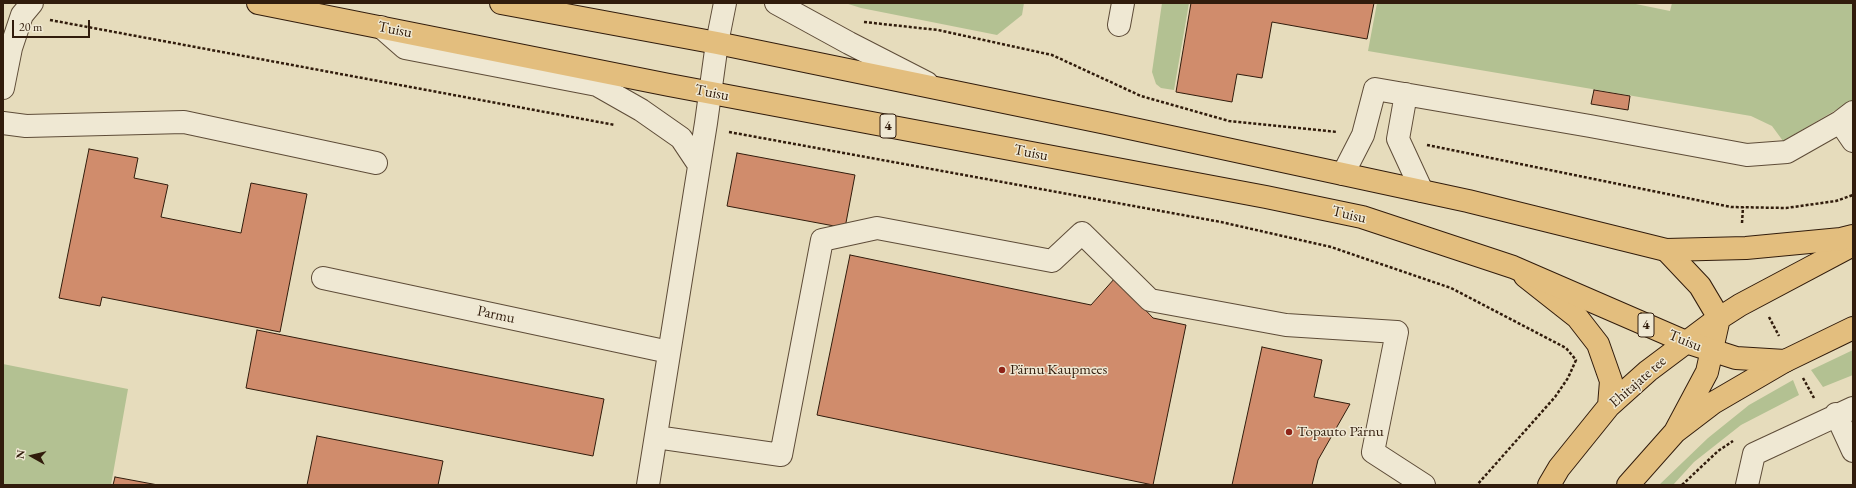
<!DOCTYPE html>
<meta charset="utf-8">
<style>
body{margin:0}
#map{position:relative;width:1856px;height:488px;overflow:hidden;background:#e6dcbc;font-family:"EB Garamond",serif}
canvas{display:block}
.frame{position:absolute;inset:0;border:4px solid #311c0c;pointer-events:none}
.north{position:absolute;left:12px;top:436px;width:40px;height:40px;-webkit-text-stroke:3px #efe8d3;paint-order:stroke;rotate:278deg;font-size:11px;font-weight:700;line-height:16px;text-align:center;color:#311c0c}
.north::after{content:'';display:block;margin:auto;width:14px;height:18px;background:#311c0c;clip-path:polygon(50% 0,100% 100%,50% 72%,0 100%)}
.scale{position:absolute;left:12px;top:20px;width:78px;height:18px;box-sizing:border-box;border:2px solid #311c0c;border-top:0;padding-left:5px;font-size:12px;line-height:14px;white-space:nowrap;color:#311c0c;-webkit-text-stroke:3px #efe8d3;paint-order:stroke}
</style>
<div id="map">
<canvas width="1856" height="488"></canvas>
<div class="frame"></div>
<div class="north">N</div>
<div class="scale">20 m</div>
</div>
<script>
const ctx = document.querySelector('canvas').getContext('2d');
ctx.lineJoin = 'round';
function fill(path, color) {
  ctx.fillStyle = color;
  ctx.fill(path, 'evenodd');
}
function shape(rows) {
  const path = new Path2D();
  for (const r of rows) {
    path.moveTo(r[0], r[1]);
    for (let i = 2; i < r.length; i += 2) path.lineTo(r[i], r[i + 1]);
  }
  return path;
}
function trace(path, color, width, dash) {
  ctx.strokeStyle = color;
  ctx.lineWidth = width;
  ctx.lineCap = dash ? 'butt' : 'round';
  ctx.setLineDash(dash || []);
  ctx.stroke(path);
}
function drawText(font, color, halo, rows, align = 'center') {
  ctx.font = font + ' "EB Garamond",serif';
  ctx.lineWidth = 3;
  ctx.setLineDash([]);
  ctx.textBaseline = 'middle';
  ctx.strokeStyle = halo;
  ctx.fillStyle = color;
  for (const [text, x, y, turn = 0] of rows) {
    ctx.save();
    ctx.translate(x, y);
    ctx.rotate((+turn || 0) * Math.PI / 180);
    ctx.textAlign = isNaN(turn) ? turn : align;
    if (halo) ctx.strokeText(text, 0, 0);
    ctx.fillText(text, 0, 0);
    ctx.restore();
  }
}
fill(shape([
 [845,3,1024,3,1022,15,997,35,861,8],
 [1162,3,1189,3,1174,90,1161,88,1156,84,1152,72],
 [1377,3,1631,3,1670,11,1672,3,1853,3,1853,100,1783,141,1772,126,1751,116,1368,51],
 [1853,350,1853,375,1823,387,1811,370],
 [3,364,128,389,111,485,3,485],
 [1793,380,1799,395,1741,425,1694,462,1673,485,1659,485,1708,438,1749,405]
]), '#b3c192');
const building = shape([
 [1191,3,1374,3,1367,39,1272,22,1262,78,1237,74,1232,102,1176,92,1191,3],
 [1594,90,1630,96,1628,110,1591,104,1594,90],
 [89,149,138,158,134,178,168,185,161,217,241,233,251,183,307,194,280,332,102,297,100,306,59,298,89,149],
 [737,153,855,175,845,228,727,206,737,153],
 [850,255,1091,305,1115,278,1153,318,1186,325,1153,485,817,415,850,255],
 [257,330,604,399,593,456,246,388,257,330],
 [1262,347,1322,360,1314,397,1350,404,1318,460,1312,485,1232,485,1262,347],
 [317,436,443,461,438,485,307,485,317,436],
 [115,477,158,485,113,485,115,477]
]);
fill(building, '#d08c6c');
trace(building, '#311c0c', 1);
const minor = shape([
 [776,3,849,43,927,83],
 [1119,25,1123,3],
 [381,27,405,48,597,85,641,110,681,138,699,165],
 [3,88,11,48,22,15,32,3],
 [1406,94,1398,139,1422,191],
 [1840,122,1853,141],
 [3,123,26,126,184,122,376,163],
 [1343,174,1363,135,1375,89,1590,126,1747,155,1787,152,1840,122,1853,112],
 [323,278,669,352],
 [1836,414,1853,451],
 [656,437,781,455,822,240,877,228,1052,261,1082,233,1150,300,1286,325,1397,332,1373,452,1424,485],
 [648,485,706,123,717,43,725,3],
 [1747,485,1754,454,1853,408]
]);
const major = shape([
 [1666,250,1700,286,1719,318,1707,372,1675,432],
 [1525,276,1577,317,1598,344,1611,381,1609,406],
 [1549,485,1559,468,1609,406,1648,371,1712,323,1740,305,1853,245],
 [1628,485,1675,432,1713,403,1785,361]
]);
const highway = shape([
 [258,3,669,85,1266,197,1362,217,1513,267,1686,342,1736,358,1785,361,1853,328],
 [501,3,717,43,1106,123,1468,201,1666,250,1746,248,1841,239,1853,236]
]);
trace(minor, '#5e4c38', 24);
trace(major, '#311c0c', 24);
trace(highway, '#311c0c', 24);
trace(shape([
 [50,20,615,125],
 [864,22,938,30,1052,55,1141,96,1229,121,1337,132],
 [729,132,1221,222,1331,247,1451,288,1566,348,1576,360,1568,378,1555,397,1477,485],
 [1427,145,1731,207,1786,208,1836,201,1853,195],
 [1742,223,1743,207],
 [1769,317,1779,336],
 [1803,378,1814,398],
 [1682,485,1718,451,1733,441]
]), '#311c0c', 2.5, [3, 2]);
trace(minor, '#efe8d3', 22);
trace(major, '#e3be7e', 22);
trace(highway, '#e3be7e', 22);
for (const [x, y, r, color] of [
 [1002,370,4,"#8f2418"],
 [1289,432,4,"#8f2418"]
]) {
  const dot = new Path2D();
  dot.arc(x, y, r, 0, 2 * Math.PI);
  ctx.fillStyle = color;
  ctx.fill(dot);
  trace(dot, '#efe8d3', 1.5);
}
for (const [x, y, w] of [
 [888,126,16],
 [1646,325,16]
]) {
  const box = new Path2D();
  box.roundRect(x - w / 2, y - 12, w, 24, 3);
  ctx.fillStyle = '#efe8d3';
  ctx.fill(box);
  trace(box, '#311c0c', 1);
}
drawText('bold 14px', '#311c0c', null, [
 ["4",888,126],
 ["4",1646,325]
]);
drawText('15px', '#311c0c', '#efe8d3', [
 ["Tuisu",395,30,11],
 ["Tuisu",712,93,11],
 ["Tuisu",1031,153,11],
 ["Tuisu",1349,215,13],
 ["Parmu",496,315,12],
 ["Tuisu",1685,341,22],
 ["Ehitajate tee",1638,382,-41]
]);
drawText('15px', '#311c0c', '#efe8d3', [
 ["Pärnu Kaupmees",1010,370],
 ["Topauto Pärnu",1297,432]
], 'left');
</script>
